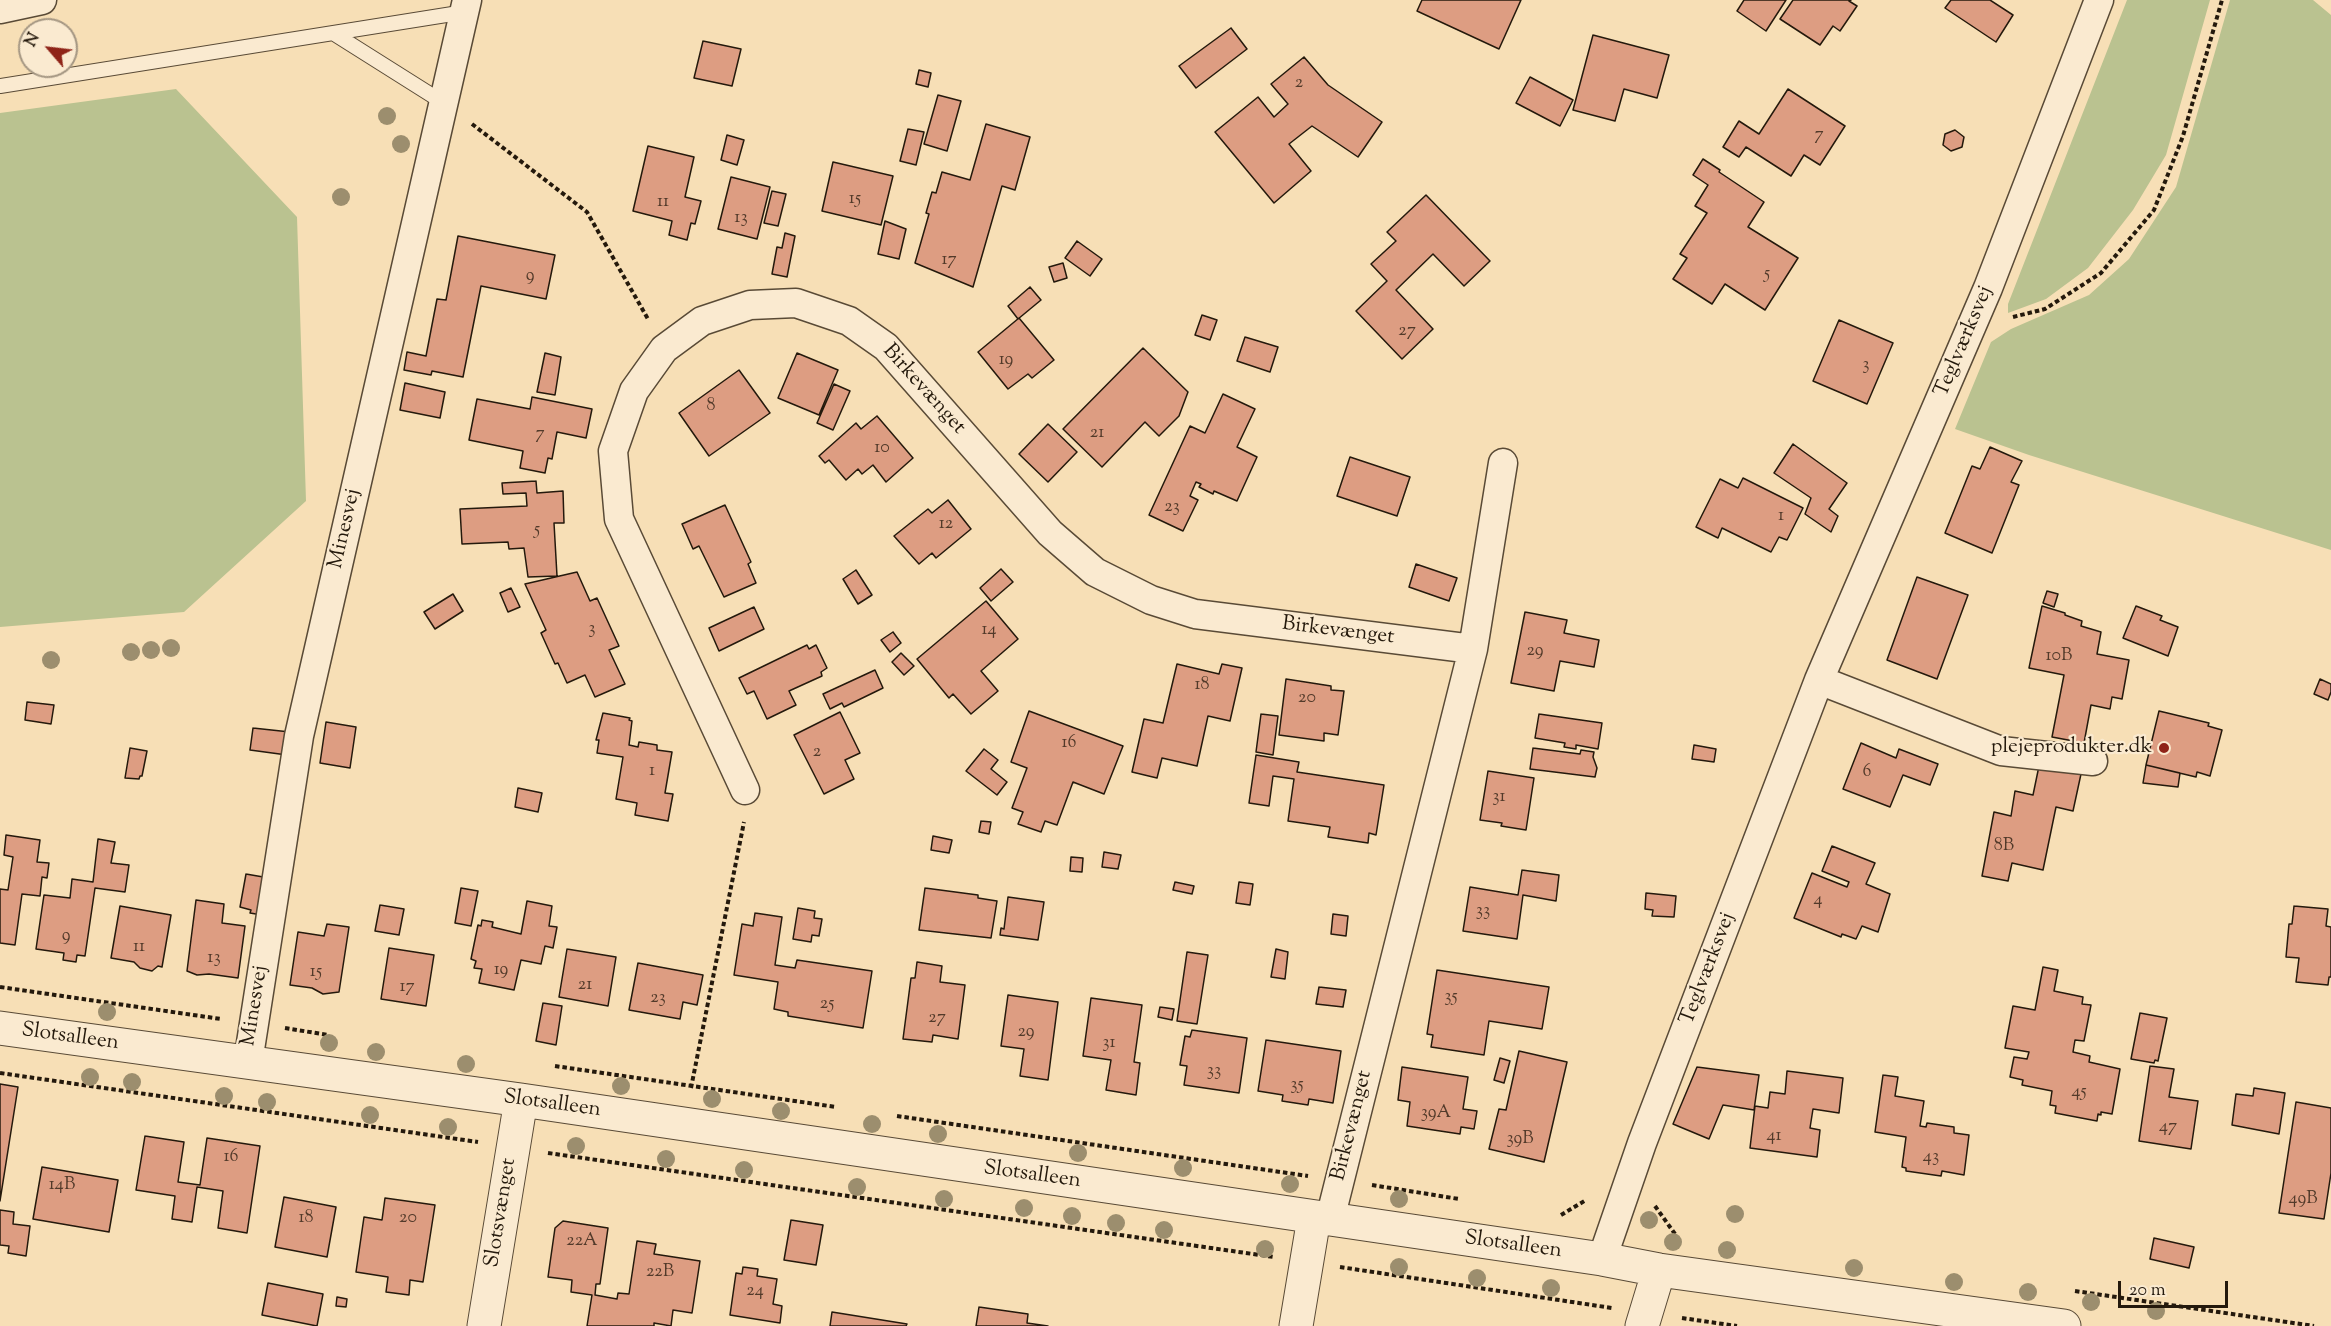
<!DOCTYPE html>
<meta charset="utf-8">
<style>
body{margin:0}
#map{position:relative;width:2331px;height:1326px;overflow:hidden;background:#f7dfb6;font-family:"Sorts Mill Goudy",serif}
canvas{display:block}
.north{position:absolute;left:18px;top:18px;width:60px;height:60px;box-sizing:border-box;background:#faead0;border:2px solid #a49682;border-radius:50%;rotate:298deg;font-size:16px;font-weight:700;line-height:24px;text-align:center;color:#24190c}
.north::after{content:'';display:block;margin:auto;width:21px;height:27px;background:#8f2418;clip-path:polygon(50% 0,100% 100%,50% 72%,0 100%)}
.scale{position:absolute;left:2118px;top:1281px;width:110px;height:27px;box-sizing:border-box;border:3px solid #24190c;border-top:0;padding-left:8px;font-size:18px;line-height:21px;white-space:nowrap;color:#24190c;-webkit-text-stroke:4px #faead0;paint-order:stroke}
</style>
<div id="map">
<canvas width="2331" height="1326"></canvas>
<div class="north">N</div>
<div class="scale">20 m</div>
</div>
<script>
const ctx = document.querySelector('canvas').getContext('2d');
ctx.lineJoin = 'round';
function fill(path, color) {
  ctx.fillStyle = color;
  ctx.fill(path, 'evenodd');
}
function shape(rows) {
  const path = new Path2D();
  for (const r of rows) {
    path.moveTo(r[0], r[1]);
    for (let i = 2; i < r.length; i += 2) path.lineTo(r[i], r[i + 1]);
  }
  return path;
}
function trace(path, color, width, dash) {
  ctx.strokeStyle = color;
  ctx.lineWidth = width;
  ctx.lineCap = dash ? 'butt' : 'round';
  ctx.setLineDash(dash || []);
  ctx.stroke(path);
}
function drawText(font, color, halo, rows, align = 'center') {
  ctx.font = font + ' "Sorts Mill Goudy",serif';
  ctx.lineWidth = 4.5;
  ctx.setLineDash([]);
  ctx.textBaseline = 'middle';
  ctx.strokeStyle = halo;
  ctx.fillStyle = color;
  for (const [text, x, y, turn = 0] of rows) {
    ctx.save();
    ctx.translate(x, y);
    ctx.rotate((+turn || 0) * Math.PI / 180);
    ctx.textAlign = isNaN(turn) ? turn : align;
    if (halo) ctx.strokeText(text, 0, 0);
    ctx.fillText(text, 0, 0);
    ctx.restore();
  }
}
fill(shape([
 [2127,0,2210,0,2166,155,2133,210,2088,268,2046,299,2008,313,2008,304],
 [2230,0,2313,0,2331,15,2331,550,2029,455,1955,429,1991,342,2011,329,2089,295,2129,259,2176,187],
 [176,89,297,217,306,501,184,612,0,627,0,113]
]), '#bac290');
const building = shape([
 [1422,0,1521,0,1499,49,1417,11,1422,0],
 [1744,0,1786,0,1766,31,1737,11,1744,0],
 [1793,0,1851,0,1849,1,1857,6,1840,31,1833,26,1820,45,1780,19,1793,0],
 [1951,0,1990,0,2013,15,1996,42,1945,8,1951,0],
 [1231,28,1247,49,1196,88,1179,66,1231,28],
 [1593,35,1669,55,1657,98,1624,89,1615,121,1573,110,1593,35],
 [703,41,741,49,732,86,694,78,703,41],
 [1304,57,1328,85,1382,122,1358,157,1312,126,1289,144,1311,171,1274,203,1215,132,1258,97,1274,117,1288,104,1271,84,1304,57],
 [919,70,931,73,928,87,916,84,919,70],
 [1530,77,1573,100,1560,126,1516,103,1530,77],
 [1788,89,1845,126,1820,165,1804,155,1791,176,1746,147,1739,157,1723,147,1739,121,1759,134,1788,89],
 [938,95,961,101,947,151,924,144,938,95],
 [986,124,1030,137,1015,190,1002,186,973,287,915,263,929,214,926,213,932,192,936,193,942,172,970,180,986,124],
 [908,129,924,132,916,165,900,161,908,129],
 [1955,130,1964,137,1962,147,1951,151,1943,145,1945,134,1955,130],
 [727,135,744,140,737,165,721,160,727,135],
 [648,146,694,157,685,197,701,201,695,224,691,223,687,240,669,235,672,221,633,211,648,146],
 [1703,159,1720,170,1719,172,1764,202,1748,227,1798,258,1765,310,1725,284,1712,304,1673,279,1687,258,1680,254,1707,213,1695,206,1708,185,1693,175,1703,159],
 [833,162,893,176,881,225,822,211,833,162],
 [731,177,770,187,757,239,718,229,731,177],
 [772,191,786,194,778,226,764,223,772,191],
 [1426,195,1490,261,1464,286,1433,254,1396,290,1433,329,1402,359,1356,311,1387,281,1371,264,1396,241,1387,232,1426,195],
 [885,221,906,229,899,259,878,254,885,221],
 [785,233,795,236,787,277,772,274,777,247,782,248,785,233],
 [458,236,555,255,546,299,481,286,463,377,432,371,431,375,404,370,407,352,426,356,437,299,446,300,458,236],
 [1077,241,1102,259,1090,276,1065,258,1077,241],
 [1063,263,1067,278,1054,282,1049,267,1063,263],
 [1030,287,1041,300,1018,319,1008,306,1030,287],
 [1202,315,1217,320,1210,340,1195,335,1202,315],
 [1019,318,1054,360,1032,378,1028,374,1008,389,978,352,1019,318],
 [1839,320,1893,343,1867,404,1813,381,1839,320],
 [1245,337,1278,347,1270,372,1237,361,1245,337],
 [1143,348,1188,392,1179,416,1159,436,1145,422,1102,467,1063,429,1143,348],
 [545,353,561,357,555,395,537,392,545,353],
 [797,353,838,370,819,415,778,398,797,353],
 [739,370,770,413,709,456,679,413,739,370],
 [405,383,445,392,440,418,400,410,405,383],
 [834,384,850,391,833,430,817,423,834,384],
 [1223,394,1255,409,1237,447,1257,457,1237,501,1214,491,1213,494,1199,487,1201,484,1196,482,1190,496,1198,500,1183,531,1149,515,1190,426,1205,433,1223,394],
 [532,397,592,409,586,438,557,432,552,459,548,458,545,473,520,468,523,451,469,440,477,399,530,409,532,397],
 [877,416,913,458,886,482,873,465,862,474,858,469,846,480,829,460,825,463,819,456,856,423,861,429,877,416],
 [1048,424,1077,452,1048,482,1019,454,1048,424],
 [1793,444,1847,483,1829,509,1838,516,1831,532,1805,514,1811,498,1774,473,1793,444],
 [1990,447,2022,461,2011,482,2019,485,1992,553,1945,533,1972,466,1980,469,1990,447],
 [1350,457,1410,477,1397,516,1337,496,1350,457],
 [1743,478,1803,508,1787,540,1779,537,1771,552,1722,528,1718,538,1696,527,1720,479,1738,488,1743,478],
 [536,481,537,493,563,491,564,523,554,523,557,576,528,577,524,548,509,549,508,542,462,544,460,509,527,506,526,493,503,494,502,483,536,481],
 [948,500,971,529,936,558,932,553,919,564,894,536,928,509,932,513,948,500],
 [725,505,751,562,748,564,756,583,724,597,699,546,693,549,682,524,725,505],
 [1416,564,1457,578,1449,601,1409,587,1416,564],
 [1001,569,1013,582,991,601,980,588,1001,569],
 [856,570,872,595,858,604,843,579,856,570],
 [577,572,590,601,597,598,619,646,609,650,625,684,595,697,585,675,567,683,558,663,555,664,541,633,546,630,525,584,577,572],
 [1917,577,1968,595,1937,679,1887,660,1917,577],
 [511,588,520,607,508,612,500,593,511,588],
 [2047,591,2058,594,2054,607,2043,603,2047,591],
 [453,594,463,611,435,629,424,612,453,594],
 [986,601,1018,639,981,671,998,691,971,714,953,694,949,698,917,659,986,601],
 [2042,606,2065,613,2065,615,2082,621,2081,626,2101,632,2097,654,2129,660,2122,699,2112,697,2110,709,2091,705,2084,743,2052,737,2064,675,2029,668,2042,606],
 [2136,606,2162,616,2160,620,2178,627,2168,656,2123,638,2136,606],
 [754,607,764,629,719,651,709,628,754,607],
 [1525,612,1567,620,1564,633,1599,640,1594,667,1560,661,1554,691,1511,683,1525,612],
 [893,632,901,643,890,652,881,640,893,632],
 [807,645,809,649,816,645,827,668,821,672,822,676,789,691,796,705,767,719,754,691,747,694,739,678,807,645],
 [901,653,914,666,904,675,892,662,901,653],
 [1177,664,1219,674,1222,664,1242,668,1230,721,1208,716,1197,766,1162,758,1157,778,1132,772,1144,719,1163,723,1177,664],
 [875,670,883,688,844,707,842,703,830,709,823,694,875,670],
 [1286,679,1331,686,1331,690,1344,691,1338,735,1324,733,1324,741,1279,735,1286,679],
 [2320,679,2331,684,2331,692,2328,700,2314,694,2320,679],
 [27,702,54,705,51,724,25,720,27,702],
 [1029,711,1123,746,1104,794,1073,782,1057,825,1045,821,1041,832,1018,824,1023,812,1012,808,1027,768,1011,762,1029,711],
 [2159,711,2209,723,2208,726,2222,730,2210,776,2197,772,2196,777,2146,765,2159,711],
 [840,712,860,753,845,760,854,779,824,794,794,735,840,712],
 [603,713,630,718,629,720,632,721,629,745,638,747,639,742,657,745,657,750,672,752,665,793,673,794,668,821,635,815,637,803,616,799,623,757,597,753,599,740,596,740,603,713],
 [1261,714,1278,716,1273,755,1256,752,1261,714],
 [1539,714,1602,723,1598,749,1576,745,1576,749,1564,747,1565,743,1535,738,1539,714],
 [326,722,356,727,350,768,320,763,326,722],
 [253,728,290,732,287,755,250,750,253,728],
 [1861,743,1896,758,1899,749,1938,764,1930,785,1903,775,1890,807,1843,789,1861,743],
 [1694,745,1716,749,1714,762,1692,759,1694,745],
 [130,748,147,751,142,776,140,776,139,779,125,778,130,748],
 [1533,748,1580,754,1581,750,1594,752,1593,757,1597,768,1595,777,1530,769,1533,748],
 [984,749,998,760,991,769,1007,782,997,795,966,771,984,749],
 [1256,755,1299,762,1297,772,1384,785,1376,835,1369,833,1368,843,1328,837,1330,827,1288,821,1294,779,1273,776,1269,806,1249,803,1256,755],
 [2146,765,2180,773,2178,787,2143,783,2146,765],
 [2039,766,2081,774,2073,811,2056,807,2043,870,2012,863,2008,881,1982,876,1994,812,2011,816,2015,791,2033,795,2039,766],
 [1488,771,1534,778,1526,830,1501,826,1502,823,1480,820,1488,771],
 [518,788,542,793,538,812,515,807,518,788],
 [981,821,991,822,989,834,979,832,981,821],
 [6,835,40,840,37,862,49,863,47,878,42,877,40,896,22,894,15,945,0,943,0,889,8,890,13,857,4,855,6,835],
 [933,836,952,840,949,853,931,850,933,836],
 [98,839,115,842,111,863,129,865,125,892,95,888,85,956,77,955,76,962,63,960,64,953,36,949,44,895,70,898,72,879,93,882,98,839],
 [1832,846,1875,863,1866,884,1890,894,1878,932,1862,926,1856,939,1842,934,1841,937,1794,918,1812,873,1847,887,1849,882,1822,871,1832,846],
 [1104,852,1121,855,1118,869,1102,867,1104,852],
 [1071,857,1083,858,1082,872,1070,871,1071,857],
 [1522,870,1559,875,1556,901,1523,895,1517,939,1463,931,1470,887,1518,895,1522,870],
 [246,874,269,878,262,915,250,913,251,910,240,907,246,874],
 [1175,882,1194,886,1192,894,1173,890,1175,882],
 [1239,882,1253,884,1250,905,1236,903,1239,882],
 [461,888,478,891,471,926,455,923,461,888],
 [925,888,978,895,978,898,997,901,991,938,919,930,925,888],
 [1646,893,1676,896,1674,917,1652,916,1653,910,1645,909,1646,893],
 [1008,897,1044,902,1038,940,1000,935,1001,928,1004,929,1008,897],
 [196,900,224,904,222,923,245,926,238,978,209,974,197,975,187,971,196,900],
 [527,901,552,906,549,926,557,927,553,948,545,946,541,964,521,960,514,990,479,983,482,969,474,968,476,961,471,959,478,925,481,926,482,920,493,922,492,927,521,934,527,901],
 [380,905,404,909,399,935,375,931,380,905],
 [120,906,171,915,162,967,158,966,152,971,140,968,134,962,111,958,120,906],
 [2294,906,2328,909,2326,926,2331,927,2331,977,2329,977,2328,985,2296,982,2299,958,2286,957,2289,924,2292,924,2294,906],
 [798,908,815,911,814,918,822,919,819,936,812,935,811,942,793,939,798,908],
 [755,913,782,917,775,965,795,968,797,960,872,971,863,1028,788,1016,788,1012,774,1009,778,982,734,975,742,924,753,926,755,913],
 [1333,914,1348,916,1346,936,1331,934,1333,914],
 [327,924,349,927,339,992,323,994,312,988,290,985,298,932,324,936,327,924],
 [389,948,434,955,426,1006,381,999,389,948],
 [567,949,616,957,608,1006,559,997,567,949],
 [1276,949,1288,952,1285,979,1271,977,1276,949],
 [1187,952,1208,955,1197,1024,1177,1021,1187,952],
 [917,962,942,966,940,982,965,985,958,1039,933,1035,932,1042,903,1039,911,978,915,978,917,962],
 [638,963,703,975,697,1005,683,1002,680,1019,629,1010,638,963],
 [2043,967,2058,970,2054,991,2083,997,2082,1004,2091,1005,2084,1041,2075,1040,2073,1052,2090,1056,2089,1062,2120,1069,2112,1114,2101,1112,2101,1115,2098,1114,2097,1121,2055,1113,2056,1106,2050,1105,2052,1091,2022,1085,2023,1080,2010,1077,2014,1057,2027,1059,2029,1052,2005,1048,2013,1006,2035,1010,2043,967],
 [1437,970,1549,987,1542,1029,1489,1021,1484,1055,1431,1047,1433,1035,1427,1034,1437,970],
 [1319,987,1346,990,1343,1007,1316,1004,1319,987],
 [1008,995,1058,1002,1048,1080,1020,1076,1024,1049,1001,1046,1008,995],
 [1091,998,1142,1005,1134,1062,1140,1063,1136,1095,1106,1090,1111,1060,1083,1056,1091,998],
 [543,1003,562,1006,556,1045,536,1041,543,1003],
 [1160,1007,1174,1009,1172,1020,1158,1017,1160,1007],
 [2140,1013,2167,1018,2158,1061,2155,1060,2154,1063,2131,1059,2140,1013],
 [1192,1030,1247,1038,1239,1093,1184,1085,1187,1066,1180,1065,1185,1036,1190,1037,1192,1030],
 [1266,1040,1341,1051,1333,1103,1309,1099,1308,1105,1282,1101,1283,1095,1258,1091,1266,1040],
 [1519,1051,1567,1062,1544,1162,1489,1149,1499,1109,1506,1110,1519,1051],
 [1500,1058,1510,1061,1504,1083,1494,1080,1500,1058],
 [2150,1066,2174,1069,2169,1097,2198,1101,2191,1149,2139,1141,2150,1066],
 [1402,1067,1468,1077,1463,1109,1477,1111,1474,1129,1461,1127,1460,1134,1407,1126,1410,1102,1398,1100,1402,1067],
 [1697,1067,1759,1075,1754,1110,1723,1105,1709,1139,1673,1124,1697,1067],
 [1787,1071,1843,1078,1839,1113,1813,1109,1810,1128,1820,1130,1817,1157,1750,1148,1755,1106,1768,1108,1770,1092,1785,1094,1787,1071],
 [1883,1075,1898,1077,1895,1096,1924,1101,1920,1126,1926,1127,1927,1123,1954,1127,1954,1133,1969,1135,1964,1175,1942,1171,1941,1176,1906,1171,1906,1168,1902,1167,1906,1137,1875,1132,1883,1075],
 [0,1084,18,1087,0,1201,0,1084],
 [2254,1088,2285,1093,2279,1134,2232,1125,2236,1094,2253,1096,2254,1088],
 [2296,1102,2331,1108,2331,1173,2324,1219,2279,1213,2296,1102],
 [145,1136,184,1142,178,1182,200,1185,207,1138,260,1146,247,1233,218,1228,223,1191,197,1187,192,1222,172,1219,175,1196,136,1190,145,1136],
 [42,1167,118,1180,109,1232,33,1219,42,1167],
 [284,1197,336,1207,327,1257,275,1247,284,1197],
 [385,1198,435,1205,423,1282,410,1280,409,1295,386,1292,388,1277,356,1272,364,1217,382,1220,385,1198],
 [0,1210,14,1212,13,1224,30,1226,26,1256,8,1253,9,1246,0,1245,0,1210],
 [791,1220,823,1225,816,1265,784,1260,791,1220],
 [563,1221,608,1228,600,1284,596,1284,595,1295,617,1299,618,1293,629,1294,637,1241,656,1244,654,1254,700,1261,692,1313,673,1310,671,1326,654,1323,654,1326,587,1326,592,1295,571,1292,572,1280,548,1277,555,1228,563,1221],
 [2154,1238,2194,1247,2189,1268,2150,1259,2154,1238],
 [743,1267,758,1269,757,1276,777,1279,773,1304,782,1306,780,1323,730,1315,736,1273,742,1274,743,1267],
 [268,1283,323,1294,317,1326,262,1315,268,1283],
 [337,1297,347,1299,346,1307,336,1306,337,1297],
 [979,1307,1028,1314,1027,1323,1048,1326,976,1326,979,1307],
 [832,1312,907,1324,906,1326,830,1326,832,1312]
]);
fill(building, '#dd9d82');
trace(building, '#24190c', 1.5);
const service = shape([
 [333,33,444,103],
 [0,86,465,12]
]);
const minor = shape([
 [0,9,42,0],
 [1819,680,2001,751,2093,761],
 [745,790,619,519,613,451,634,391,664,349,702,321,750,305,796,303,849,321,886,347,1050,533,1095,572,1151,600,1195,614,1473,649],
 [248,1062,299,736,467,0],
 [1330,1219,1473,649,1503,463],
 [1602,1259,1642,1143,1819,680,1988,288,2099,0]
]);
const tertiary = shape([
 [0,1028,521,1100,1602,1259,1659,1270,2064,1326],
 [484,1326,521,1100],
 [1296,1326,1314,1218],
 [1642,1326,1659,1270]
]);
trace(service, '#594a36', 16);
trace(minor, '#594a36', 31);
trace(tertiary, '#594a36', 35);
trace(shape([
 [472,124,587,212,648,319],
 [2013,317,2045,309,2101,273,2154,210,2183,136,2222,0],
 [0,987,221,1019],
 [285,1028,328,1035],
 [555,1066,836,1107],
 [0,1073,478,1142],
 [691,1088,744,822],
 [897,1116,1308,1176],
 [548,1153,1274,1257],
 [1372,1185,1459,1199],
 [1655,1206,1675,1234],
 [1561,1215,1586,1200],
 [1340,1267,1612,1308],
 [2075,1291,2314,1326],
 [1682,1318,1737,1326]
]), '#24190c', 4, [4.5, 3]);
trace(service, '#faead0', 14);
trace(minor, '#faead0', 28);
trace(tertiary, '#faead0', 33);
ctx.fillStyle = '#9c8e6e';
for (const [x, y] of [
 [387,116],
 [401,144],
 [341,197],
 [171,648],
 [151,650],
 [131,652],
 [51,660],
 [107,1012],
 [329,1043],
 [376,1052],
 [466,1064],
 [90,1077],
 [132,1082],
 [621,1086],
 [224,1096],
 [712,1099],
 [267,1102],
 [781,1111],
 [370,1115],
 [872,1124],
 [448,1127],
 [938,1134],
 [576,1146],
 [1078,1153],
 [666,1159],
 [1183,1168],
 [744,1170],
 [1290,1184],
 [857,1187],
 [944,1199],
 [1399,1199],
 [1024,1208],
 [1735,1214],
 [1072,1216],
 [1649,1220],
 [1116,1223],
 [1164,1230],
 [1673,1242],
 [1265,1249],
 [1727,1250],
 [1399,1267],
 [1854,1268],
 [1477,1278],
 [1954,1282],
 [1551,1288],
 [2028,1292],
 [2091,1302],
 [2156,1311]
]) {
  ctx.beginPath();
  ctx.arc(x, y, 9, 0, 2 * Math.PI);
  ctx.fill();
}
for (const [x, y, r, color] of [
 [2164,748,6,"#8f2418"]
]) {
  const dot = new Path2D();
  dot.arc(x, y, r, 0, 2 * Math.PI);
  ctx.fillStyle = color;
  ctx.fill(dot);
  trace(dot, '#faead0', 2);
}
drawText('18px', '#523a2a', null, [
 ["2",1299,84],
 ["7",1819,136],
 ["15",855,200],
 ["11",663,203],
 ["13",741,219],
 ["17",949,261],
 ["5",1767,275],
 ["9",530,277],
 ["27",1407,332],
 ["19",1006,361],
 ["3",1866,366],
 ["8",711,407],
 ["21",1097,434],
 ["7",540,435],
 ["10",882,449],
 ["23",1172,508],
 ["1",1781,517],
 ["12",946,525],
 ["5",537,531],
 ["3",592,630],
 ["14",989,631],
 ["29",1535,652],
 ["10B",2059,657],
 ["18",1202,686],
 ["20",1307,699],
 ["16",1069,744],
 ["2",817,753],
 ["1",652,772],
 ["6",1867,773],
 ["31",1499,798],
 ["8B",2004,847],
 ["4",1818,901],
 ["33",1483,912],
 ["9",66,937],
 ["11",139,948],
 ["13",214,959],
 ["19",501,971],
 ["15",316,973],
 ["21",585,986],
 ["17",407,988],
 ["35",1451,998],
 ["23",658,999],
 ["25",827,1005],
 ["27",937,1019],
 ["29",1026,1033],
 ["31",1109,1044],
 ["33",1214,1072],
 ["35",1297,1086],
 ["45",2079,1093],
 ["39A",1436,1114],
 ["47",2168,1128],
 ["41",1774,1137],
 ["39B",1520,1140],
 ["16",231,1158],
 ["43",1931,1158],
 ["14B",62,1186],
 ["49B",2303,1200],
 ["18",306,1219],
 ["20",408,1219],
 ["22A",582,1242],
 ["22B",660,1273],
 ["24",755,1292]
]);
drawText('21px', '#24190c', '#faead0', [
 ["Teglværksvej",1965,342,-67],
 ["Birkevænget",923,390,48],
 ["Minesvej",346,529,-77],
 ["Birkevænget",1338,632,7],
 ["Teglværksvej",1709,969,-69],
 ["Minesvej",256,1006,-81],
 ["Slotsalleen",70,1038,8],
 ["Slotsalleen",552,1105,8],
 ["Birkevænget",1353,1126,-76],
 ["Slotsalleen",1032,1176,8],
 ["Slotsvænget",502,1213,-81],
 ["Slotsalleen",1513,1246,8]
]);
drawText('21px', '#24190c', '#faead0', [
 ["plejeprodukter.dk",2152,748]
], 'right');
</script>
